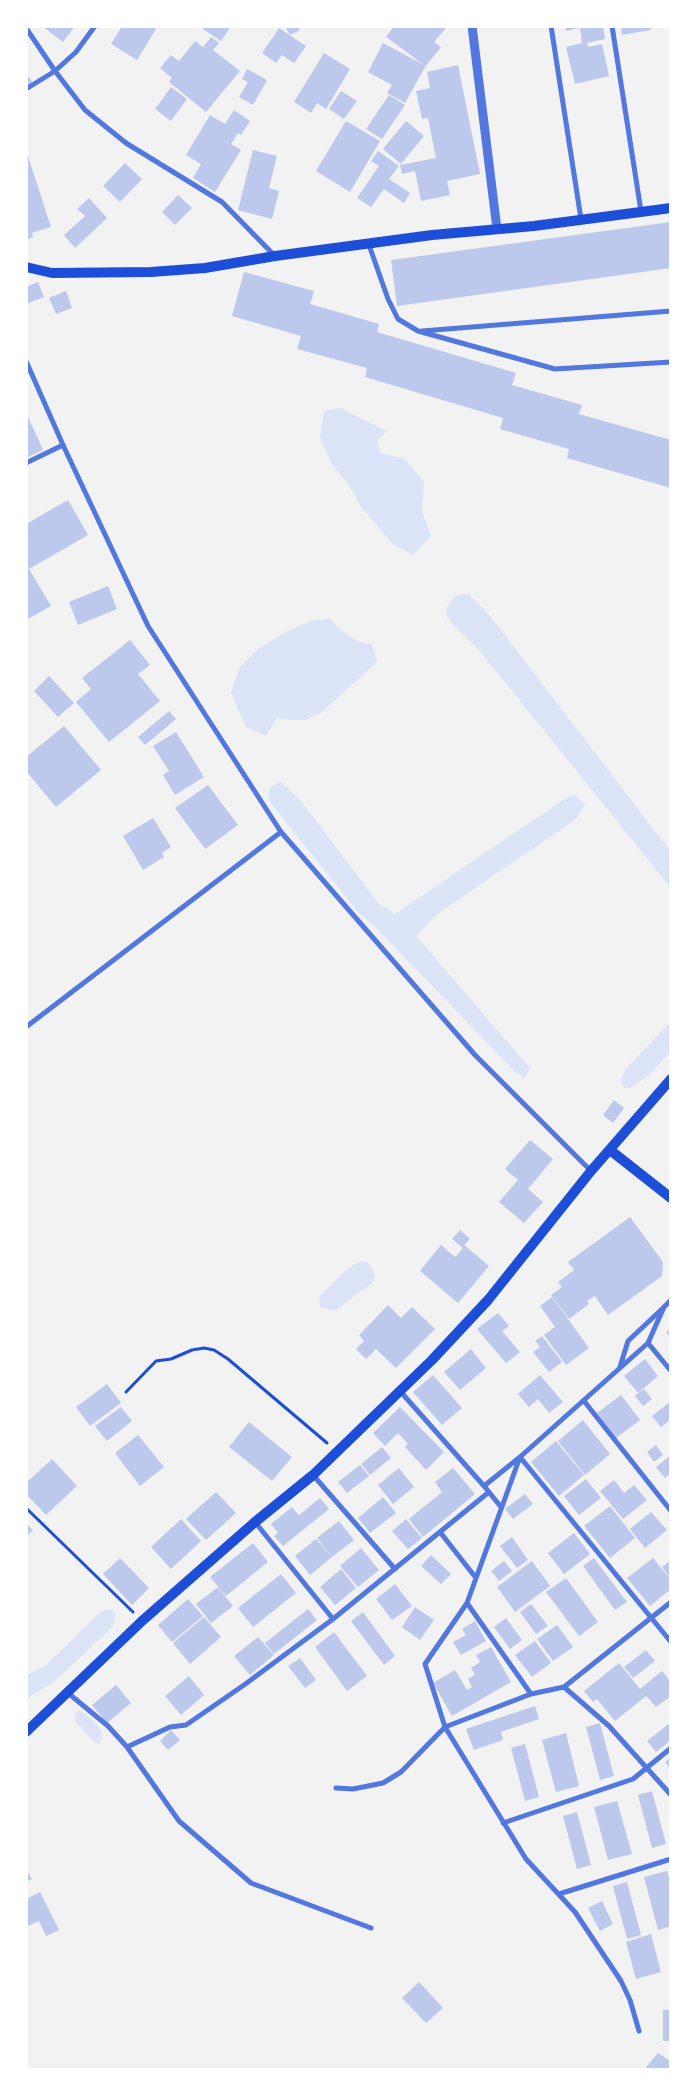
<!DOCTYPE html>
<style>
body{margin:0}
#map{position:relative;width:697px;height:2096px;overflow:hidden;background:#f2f2f2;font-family:"Roboto Serif",serif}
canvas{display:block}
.frame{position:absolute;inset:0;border:28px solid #fff;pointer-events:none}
</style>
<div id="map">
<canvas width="697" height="2096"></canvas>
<div class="frame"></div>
</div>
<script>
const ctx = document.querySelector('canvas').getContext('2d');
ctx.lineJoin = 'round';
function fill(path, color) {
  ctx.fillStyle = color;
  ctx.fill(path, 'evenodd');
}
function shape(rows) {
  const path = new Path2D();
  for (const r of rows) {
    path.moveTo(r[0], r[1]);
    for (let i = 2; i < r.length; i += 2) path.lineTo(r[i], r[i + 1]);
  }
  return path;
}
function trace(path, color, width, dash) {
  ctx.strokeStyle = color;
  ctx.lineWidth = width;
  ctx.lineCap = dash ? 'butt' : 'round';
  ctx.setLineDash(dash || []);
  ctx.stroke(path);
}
fill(shape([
 [340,408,387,431,377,441,381,453,405,459,424,482,422,512,431,536,413,555,393,544,362,508,349,485,331,463,320,438,324,411],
 [469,594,483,608,501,630,671,852,671,888,478,649,453,625,446,615,448,604,456,595],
 [330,619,342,631,359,642,372,644,377,662,322,712,306,720,291,720,277,718,266,736,246,727,231,693,239,668,258,649,286,632,311,621],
 [280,781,301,801,379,904,395,914,566,798,575,795,585,805,576,819,436,915,416,936,530,1068,525,1078,516,1073,377,929,357,911,270,802,268,793,271,787],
 [671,1021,671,1051,647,1077,630,1088,624,1088,621,1081,625,1070],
 [363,1261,368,1263,373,1270,375,1277,372,1283,335,1311,320,1307,319,1297,344,1272,353,1265],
 [112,1609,116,1615,113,1626,101,1638,55,1681,26,1699,26,1675,45,1666,100,1612],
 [79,1710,87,1715,99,1727,102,1735,100,1743,96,1743,91,1739,75,1721,75,1715]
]), '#dbe4f7');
fill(shape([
 [42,26,75,26,63,42],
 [122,26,151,26,156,29,137,60,111,44],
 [204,26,231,26,221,41,203,29],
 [285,26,298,26,300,30,290,35],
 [394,26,443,26,446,28,434,42,441,47,425,67,405,103,387,93,392,85,368,72,383,43,424,65,386,37],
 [565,26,603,26,605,39,587,43,588,47,602,44,609,76,575,84,566,47,582,43,580,28,566,31],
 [621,26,650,26,651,30,622,35],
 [279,28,306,46,294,63,282,55,276,63,262,53],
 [211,37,219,43,213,50,240,71,206,112,169,82,172,78,160,68,171,55,179,61,195,41,203,47],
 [324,53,350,69,326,109,317,103,311,113,294,102],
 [458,65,480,174,447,181,450,195,421,201,415,171,402,174,400,165,436,158,428,118,422,119,416,91,430,88,427,72],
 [247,69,267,80,253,105,239,97,248,82,242,79],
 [26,73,33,83,26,89],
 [171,87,187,99,171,121,155,109],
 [341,91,357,101,344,119,329,109],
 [389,95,405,105,382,139,366,129],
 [234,110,250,121,241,135,238,133,231,144,241,150,215,192,193,178,201,164,186,155,210,115,225,124],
 [346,121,380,141,350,192,316,171],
 [406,121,424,136,401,164,383,149],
 [253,150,277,156,269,188,279,191,272,219,238,210],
 [378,151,399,166,389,179,410,193,404,203,384,189,371,207,357,198,379,166,371,161],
 [27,153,51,227,32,233,33,237,26,240],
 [125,163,142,179,120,202,103,186],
 [178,195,192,208,175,225,162,212],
 [89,198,107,218,75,248,64,235,85,216,77,209],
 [671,222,671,268,397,306,391,260],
 [244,272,314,291,310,304,379,324,377,332,516,373,512,385,582,405,579,414,671,440,671,488,567,458,569,449,500,429,503,418,365,377,367,368,297,349,301,336,232,316],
 [38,282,44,297,26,304,26,287],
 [66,291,72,308,56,314,49,298],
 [26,412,43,450,26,458],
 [68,500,88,535,29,569,51,606,26,620,26,524],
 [108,586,117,609,78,625,69,602],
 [130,640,150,665,138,674,160,701,109,742,76,702,91,689,82,678],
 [49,676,74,703,58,717,34,691],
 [169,711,176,719,145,745,138,737],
 [64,726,101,770,56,807,26,771,26,757],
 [176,732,204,777,175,795,163,775,169,771,153,746],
 [208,785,238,825,205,849,175,808],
 [153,818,171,847,162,853,164,857,143,870,123,836],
 [614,1100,624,1108,613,1123,603,1115],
 [530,1140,553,1159,528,1189,543,1202,524,1223,499,1202,518,1180,526,1187,505,1169],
 [630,1217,663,1262,662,1276,608,1315,595,1296,587,1301,589,1304,569,1319,551,1295,562,1287,558,1282,574,1270,568,1262],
 [460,1230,470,1239,464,1245,489,1266,458,1303,420,1271,441,1245,455,1257,463,1248,452,1239],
 [552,1297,589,1348,566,1365,544,1335,555,1327,540,1306],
 [388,1305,401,1318,412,1307,435,1329,396,1368,376,1349,366,1359,356,1349,364,1341,359,1335],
 [498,1313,509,1326,502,1331,520,1352,506,1363,477,1329],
 [671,1327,671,1337,666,1333],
 [542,1336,562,1362,549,1372,533,1352,540,1347,535,1341],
 [471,1349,486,1368,460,1390,444,1372],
 [645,1359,658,1376,638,1393,624,1376],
 [433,1375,462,1408,442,1425,413,1392],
 [540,1375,563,1402,549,1413,538,1399,529,1407,518,1394],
 [107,1384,121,1403,90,1426,76,1407],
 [644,1389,652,1399,643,1406,635,1396],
 [621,1395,640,1420,616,1438,597,1413],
 [671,1401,671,1419,661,1427,652,1416],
 [121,1407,132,1421,107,1441,95,1426],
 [400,1407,444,1452,426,1470,405,1447,408,1444,398,1433,385,1446,373,1433],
 [583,1420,610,1454,585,1475,558,1441],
 [249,1422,292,1457,272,1481,229,1447],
 [138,1435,164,1467,140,1486,115,1453],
 [556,1441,584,1475,559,1496,531,1462],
 [656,1445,663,1455,654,1462,647,1452],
 [382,1447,391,1458,370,1475,361,1464],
 [671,1455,671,1473,665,1478,656,1467],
 [52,1459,77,1486,46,1515,26,1494,26,1483],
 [360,1465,369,1476,347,1493,338,1482],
 [399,1468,414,1487,393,1504,378,1485],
 [453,1468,475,1494,423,1537,409,1519,442,1492,435,1482],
 [586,1479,601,1498,579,1515,564,1496],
 [614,1480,624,1493,634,1485,647,1500,623,1519,600,1491],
 [216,1492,236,1513,206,1540,186,1519],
 [525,1494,533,1504,513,1519,505,1509],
 [383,1497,396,1513,370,1533,358,1518],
 [320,1498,329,1509,283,1546,274,1536,278,1533,271,1524,292,1507,302,1519,299,1515],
 [610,1506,635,1538,610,1558,584,1526],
 [651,1512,667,1530,645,1548,630,1529],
 [181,1519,201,1541,171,1569,151,1547],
 [406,1519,422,1538,408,1549,392,1531],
 [339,1521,354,1540,332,1557,317,1538],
 [26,1523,33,1530,26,1537],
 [574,1533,590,1554,564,1574,548,1553],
 [512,1537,528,1560,517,1568,500,1546],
 [316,1539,332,1557,310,1575,295,1556],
 [253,1543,268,1562,226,1596,210,1577],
 [361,1548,379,1570,358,1587,340,1566],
 [431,1555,451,1574,441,1584,421,1566],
 [120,1558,149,1588,132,1605,103,1574],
 [594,1558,627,1602,615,1610,583,1566],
 [653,1558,671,1580,671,1589,650,1606,627,1578],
 [671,1560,671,1579,662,1567],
 [504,1561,512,1571,499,1581,491,1571],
 [532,1561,550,1586,515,1612,497,1587],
 [341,1569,356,1588,335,1605,320,1587],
 [281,1574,296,1593,253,1627,238,1608],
 [566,1578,598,1622,579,1636,546,1592],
 [395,1584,412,1606,392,1620,376,1599],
 [218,1587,233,1606,211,1623,196,1604],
 [188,1599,203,1616,172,1642,158,1625],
 [531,1604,548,1626,536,1634,520,1612],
 [415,1607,434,1620,420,1640,402,1627],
 [308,1609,317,1620,274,1654,265,1643],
 [363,1612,395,1656,384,1665,351,1621],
 [204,1617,221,1637,190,1664,173,1643],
 [506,1618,522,1640,510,1649,494,1627],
 [475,1621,486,1641,461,1655,453,1642,466,1635,462,1629],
 [557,1625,573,1647,553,1661,537,1639],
 [334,1632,367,1676,347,1691,315,1647],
 [258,1637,274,1655,250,1675,234,1656],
 [535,1641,551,1663,532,1677,515,1655],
 [491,1647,511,1682,452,1716,433,1683,455,1670,467,1690,472,1687,468,1679,475,1675,471,1668,480,1662,476,1655],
 [646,1650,655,1661,633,1678,624,1667],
 [300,1658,316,1680,305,1688,288,1666],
 [619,1663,640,1689,662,1671,671,1682,671,1696,656,1707,646,1696,615,1721,597,1699,593,1702,584,1691],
 [189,1676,204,1695,181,1715,165,1696],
 [116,1685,131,1703,107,1723,92,1705],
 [535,1706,539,1719,501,1732,503,1740,474,1750,466,1729],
 [671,1722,671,1740,656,1752,647,1741],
 [600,1723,614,1776,600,1780,586,1727],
 [171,1730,180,1740,168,1750,160,1741],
 [566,1733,579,1786,556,1792,542,1740],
 [525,1744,539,1797,525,1801,511,1748],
 [671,1757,671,1770,665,1762],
 [652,1791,666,1844,652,1848,638,1795],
 [617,1801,632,1854,608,1860,594,1807],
 [577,1812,591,1865,577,1869,563,1816],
 [26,1869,32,1879,26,1882],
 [667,1871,671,1884,671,1926,658,1930,644,1877],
 [627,1882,641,1935,627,1939,613,1886],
 [40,1892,59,1930,46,1936,39,1921,26,1927,26,1899],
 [602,1901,613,1924,600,1931,588,1908],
 [651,1934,661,1972,636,1979,626,1942],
 [419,1982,443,2008,426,2023,402,1998],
 [663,2010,671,2010,671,2041,663,2041],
 [658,2053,671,2062,671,2070,644,2070]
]), '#bdc9ec');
trace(shape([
 [126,1392,156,1361,171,1359,192,1350,204,1348,214,1350,228,1359,327,1443],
 [26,1508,133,1612]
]), '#1d4ed8', 3);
trace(shape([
 [551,26,581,219],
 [612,26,641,211],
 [26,28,55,71,85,110,126,143,222,202,275,256],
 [26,89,55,71,76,52,95,26],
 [369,245,388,299,398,319,418,331,555,369,671,362],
 [422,331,671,311],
 [26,361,63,445,148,626,281,832,475,1055,591,1171],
 [26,463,63,445],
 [26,1027,281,832],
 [648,1343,671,1371],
 [620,1367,628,1341,662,1309],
 [400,1391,484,1486],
 [584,1401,671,1511],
 [313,1475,395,1569],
 [501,1507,484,1486,520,1457,671,1642],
 [255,1522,333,1619],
 [440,1532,476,1578],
 [467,1603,531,1694],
 [564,1687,671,1602],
 [68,1693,108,1726,127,1747,179,1821,251,1883,371,1928],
 [127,1747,170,1727,186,1725,244,1685,333,1619,489,1492],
 [336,1788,353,1789,383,1783,401,1772,445,1727,531,1694,564,1687,609,1726,671,1795],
 [503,1823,633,1779,671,1748],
 [559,1894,671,1859],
 [639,2031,630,2000,621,1981,575,1912,526,1859,445,1727,425,1664,467,1603,520,1457,648,1343,664,1307,671,1300]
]), '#5277de', 5);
trace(shape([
 [472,26,497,229]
]), '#5277de', 9);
trace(shape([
 [26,267,52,273,151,272,205,268,275,256,432,235,534,226,671,208],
 [610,1150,671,1198],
 [26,1732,142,1621,255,1522,313,1475,432,1360,488,1300,591,1171,671,1079]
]), '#1d4ed8', 10);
</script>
